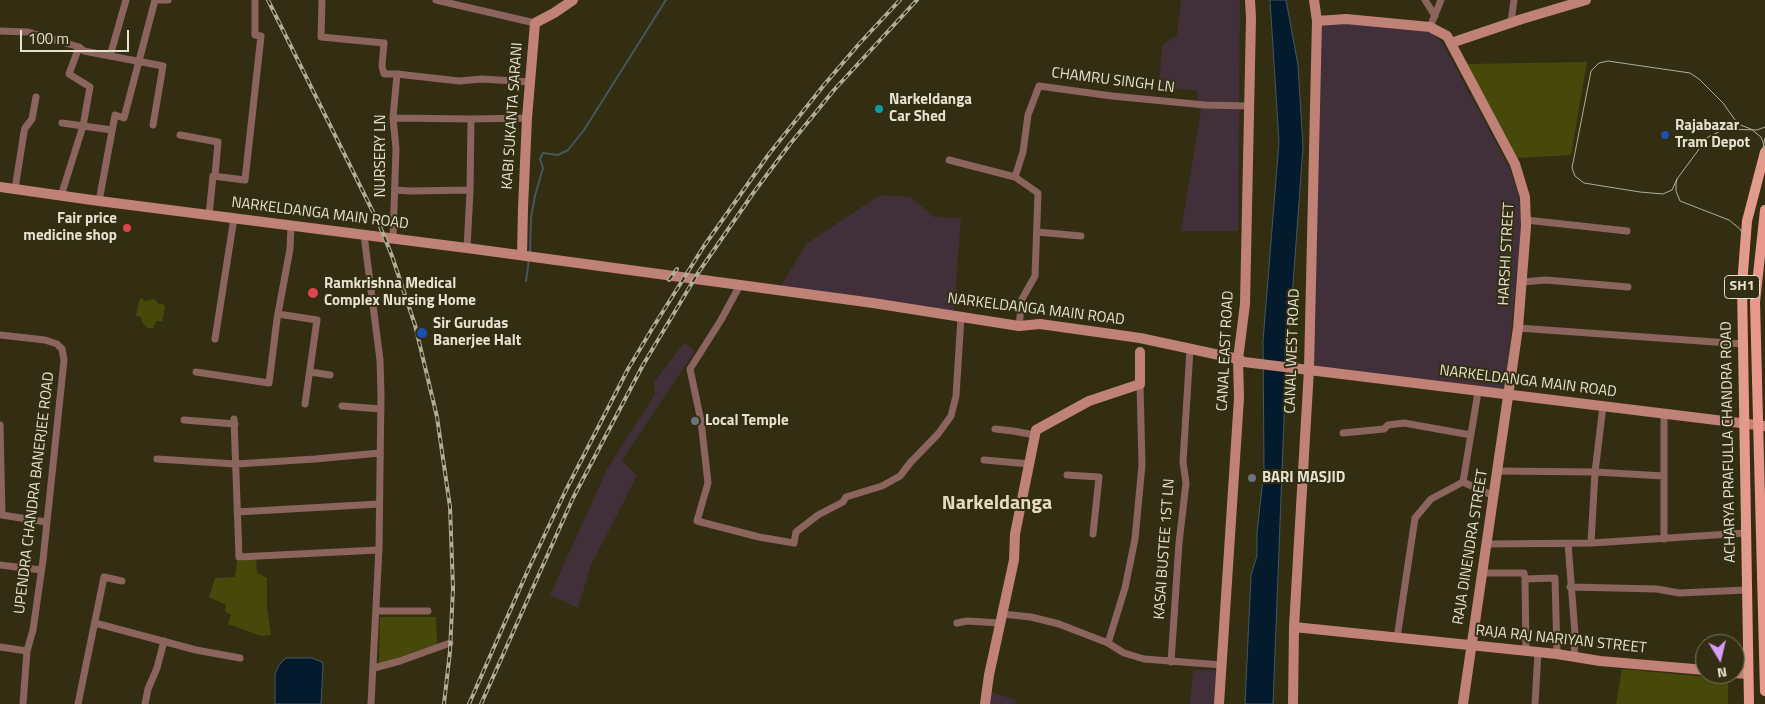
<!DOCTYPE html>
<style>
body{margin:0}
#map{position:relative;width:1765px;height:704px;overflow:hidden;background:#332e11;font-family:"Titillium Web",sans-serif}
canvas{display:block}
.north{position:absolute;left:1695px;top:634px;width:50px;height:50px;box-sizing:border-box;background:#332e11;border:1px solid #7a765e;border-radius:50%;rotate:171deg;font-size:14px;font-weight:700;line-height:20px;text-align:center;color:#e4e2d1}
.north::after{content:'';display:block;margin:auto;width:18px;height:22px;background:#d79bf9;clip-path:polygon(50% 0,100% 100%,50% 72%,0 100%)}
.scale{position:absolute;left:20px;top:30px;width:109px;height:22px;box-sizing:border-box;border:2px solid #e4e2d1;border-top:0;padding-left:6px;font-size:15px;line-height:18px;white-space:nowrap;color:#e4e2d1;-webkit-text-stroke:4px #332e11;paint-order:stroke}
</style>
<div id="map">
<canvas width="1765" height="704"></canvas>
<div class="north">N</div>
<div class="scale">100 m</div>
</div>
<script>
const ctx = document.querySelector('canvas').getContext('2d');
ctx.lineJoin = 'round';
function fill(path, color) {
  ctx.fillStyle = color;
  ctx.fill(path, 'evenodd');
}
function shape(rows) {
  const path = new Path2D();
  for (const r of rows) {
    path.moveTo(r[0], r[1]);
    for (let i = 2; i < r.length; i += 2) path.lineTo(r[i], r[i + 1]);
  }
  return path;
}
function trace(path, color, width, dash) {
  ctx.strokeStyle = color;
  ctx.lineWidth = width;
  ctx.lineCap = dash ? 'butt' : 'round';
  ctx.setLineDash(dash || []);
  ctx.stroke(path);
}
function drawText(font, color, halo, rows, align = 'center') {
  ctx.font = font + ' "Titillium Web",sans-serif';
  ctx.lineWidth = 4;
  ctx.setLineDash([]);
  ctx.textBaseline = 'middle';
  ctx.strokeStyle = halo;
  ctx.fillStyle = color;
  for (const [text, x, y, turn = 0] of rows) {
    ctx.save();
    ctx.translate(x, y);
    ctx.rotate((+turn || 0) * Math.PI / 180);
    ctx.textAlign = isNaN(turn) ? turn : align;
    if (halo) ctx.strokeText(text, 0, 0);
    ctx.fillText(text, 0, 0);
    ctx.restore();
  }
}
fill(shape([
 [1181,0,1240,0,1238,231,1181,231,1201,110,1198,108,1197,91,1159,87,1162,45,1177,35],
 [1346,23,1432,32,1443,44,1509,167,1519,196,1522,225,1505,389,1314,367,1320,26],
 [880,195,911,197,934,217,961,218,954,311,781,286,806,244],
 [684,343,695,351,622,460,637,476,591,565,578,608,550,595,607,469,655,394,654,382],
 [1193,670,1217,670,1214,704,1190,704],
 [991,692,1016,700,1015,704,987,704]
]), '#412f39');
fill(shape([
 [1587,62,1571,155,1517,158,1467,64],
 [141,298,145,301,155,299,159,305,163,303,165,308,162,321,156,321,153,328,147,328,142,322,141,317,136,316,139,301],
 [256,559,257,573,267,578,267,608,271,635,261,636,228,624,231,615,225,611,226,605,209,597,215,578,235,577,237,561],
 [380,617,436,617,437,645,379,665],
 [1622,669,1728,679,1728,704,1616,704]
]), '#47490a');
const water = shape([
 [1270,0,1286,0,1298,65,1303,147,1285,394,1273,704,1245,704,1251,575,1257,556,1257,533,1264,469,1263,341,1279,142,1270,0],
 [286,658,312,658,322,662,323,666,321,704,275,704,275,674,279,665,286,658]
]);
fill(water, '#031b2d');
trace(water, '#46575e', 1);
trace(shape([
 [530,253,531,218,535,196,543,168,540,159,543,153,558,155,568,150,584,130,666,0],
 [526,281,529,260]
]), '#46575e', 2);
trace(shape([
 [157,0,168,0],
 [322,0,321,37,384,43,382,66,384,74,397,74,459,81,482,79,530,82],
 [436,0,535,23],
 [1425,0,1435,16],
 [1511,22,1514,0],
 [1430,27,1441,0],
 [0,31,28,32,79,47,84,51,163,66,153,125],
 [110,56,126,0],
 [393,118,471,119,527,118],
 [62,123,112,130],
 [180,135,218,142,215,176],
 [949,160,1015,177,1038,193,1035,276,1022,299,1019,326],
 [1015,177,1023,152,1028,115,1039,86,1112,96,1205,105,1248,106],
 [15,189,24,132,25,128,32,119,36,97],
 [395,190,411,191,470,190],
 [61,196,83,126,90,87,69,74,79,47],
 [99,201,115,115,124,118,155,0],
 [209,215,213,176,245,180,261,36,255,35,255,0],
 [1526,220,1627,231],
 [1037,232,1081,236],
 [364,235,380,360,381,395,379,548,371,704],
 [393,238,396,149,393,118,397,74],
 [467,248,470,192,471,119],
 [1522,282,1546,280,1628,287],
 [740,285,721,320,690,369,701,421,708,483,697,521,759,537,794,543,796,532,818,515,843,502,846,497,882,486,900,476,910,463,938,434,951,416,956,396,961,317],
 [278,314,317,320,305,404],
 [1518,328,1743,344],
 [0,335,45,340,57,344,62,349,64,360,43,560,33,630,27,651,23,704],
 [215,339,234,218],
 [196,372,269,383,277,319,290,249,291,226],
 [310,372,330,375],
 [342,406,381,409],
 [234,419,239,557,378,550],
 [184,420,235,424],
 [0,425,2,515,46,522],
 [995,429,1013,431,1035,435],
 [1343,433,1384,429,1388,425,1404,423,1471,435],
 [157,459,236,464,315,459,380,453],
 [984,460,1030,464],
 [1497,471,1595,472,1664,476],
 [1067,475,1099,477,1093,534],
 [1463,482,1478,392],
 [237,512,379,504],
 [1664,539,1664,414],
 [1568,543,1575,634,1574,657],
 [1591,543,1595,472,1603,406],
 [1486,544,1592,543,1745,533],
 [0,565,41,570],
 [1482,573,1524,573,1525,579],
 [1570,587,1657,589,1679,593,1746,590],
 [376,611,428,611],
 [1002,614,1031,617,1059,624,1108,643,1124,653,1144,659,1222,665],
 [95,623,196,650,240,658],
 [957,623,967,621,1001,623],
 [1397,638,1415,518,1431,499,1463,482,1494,496],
 [1108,643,1125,588,1135,539,1142,465,1140,384],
 [0,647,27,651],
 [1526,651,1525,579,1555,578,1557,654],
 [1171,662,1179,543,1186,483,1183,462,1190,349],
 [374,668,400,661,450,643],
 [78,704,104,577,122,581],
 [145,704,148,689,157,668,164,641],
 [1535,704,1538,652]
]), '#8b645d', 7);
trace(shape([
 [1317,21,1346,19,1430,27,1447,36,1515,164,1525,197,1526,226,1518,328,1463,704],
 [1451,43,1522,19,1586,0],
 [0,187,99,201,467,248,873,303,1019,326,1040,324,1140,338,1238,359,1244,362,1765,426],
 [522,255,523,208,527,118,535,23,554,13,573,0],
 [1294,627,1557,654,1600,661,1705,670],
 [1735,673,1747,674],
 [985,704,989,675,1014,560,1015,534,1036,430,1089,401,1140,384,1140,352],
 [1219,704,1239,398,1238,359,1245,304,1251,18,1250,0],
 [1293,704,1294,627,1309,369,1317,21,1314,0]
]), '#c08277', 10);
trace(shape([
 [1765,210,1755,302,1765,691],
 [1749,704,1742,285,1747,221,1765,152]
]), '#e9988b', 10);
trace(shape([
 [1677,179,1672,190,1663,194,1640,192,1584,183,1575,176,1572,168,1591,71,1599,63,1608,61,1690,73,1699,79,1723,103,1738,124,1751,129,1761,137,1765,148],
 [1745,239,1740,229,1729,220,1680,201,1676,191,1676,184,1677,179,1708,137,1725,129,1757,130,1765,127],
 [1747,704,1741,365,1743,272,1745,239,1765,138]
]), '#b0ad98', 1);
const rail = shape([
 [268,0,379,224,392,256,415,325,437,417,450,507,453,588,450,651,444,704],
 [669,280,677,269],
 [469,704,528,570,566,490,628,369,652,329,704,246,769,154,824,85,859,44,900,0],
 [481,704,573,498,643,365,698,273,754,192,790,144,834,90,917,0]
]);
trace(rail, '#b0ad98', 4);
trace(rail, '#332e11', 2, [5.5]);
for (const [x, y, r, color] of [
 [879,109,5,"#0f9aa8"],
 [1665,135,5,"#1a4fb4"],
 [127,228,5,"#e0444e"],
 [313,293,6,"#e0444e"],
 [422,333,6,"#1a4fb4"],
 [695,421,5,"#6b7280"],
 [1252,478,5,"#6b7280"]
]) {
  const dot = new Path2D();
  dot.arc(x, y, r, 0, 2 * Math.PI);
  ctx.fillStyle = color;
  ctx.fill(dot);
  trace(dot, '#332e11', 2);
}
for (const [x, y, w] of [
 [1742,287,35]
]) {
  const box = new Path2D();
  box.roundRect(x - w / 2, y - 11.5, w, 23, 4);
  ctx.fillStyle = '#332e11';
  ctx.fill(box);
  trace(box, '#e4e2d1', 1);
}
drawText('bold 14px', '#e4e2d1', null, [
 ["SH1",1742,287]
]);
drawText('15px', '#e4e2d1', '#332e11', [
 ["CHAMRU SINGH LN",1113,81,7],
 ["KABI SUKANTA SARANI",513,116,-86],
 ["NURSERY LN",381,156,-90],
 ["NARKELDANGA MAIN ROAD",320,214,7],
 ["HARSHI STREET",1507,254,-87],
 ["NARKELDANGA MAIN ROAD",1036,310,7],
 ["CANAL EAST ROAD",1226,351,-87],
 ["CANAL WEST ROAD",1293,351,-88],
 ["NARKELDANGA MAIN ROAD",1528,382,7],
 ["ACHARYA PRAFULLA CHANDRA ROAD",1729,442,-91],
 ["UPENDRA CHANDRA BANERJEE ROAD",35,493,-83],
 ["RAJA DINENDRA STREET",1471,547,-81],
 ["KASAI BUSTEE 1ST LN",1165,549,-86],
 ["RAJA RAJ NARIYAN STREET",1561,640,6]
]);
drawText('bold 15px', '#e4e2d1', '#332e11', [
 ["Narkeldanga",889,100],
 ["Car Shed",889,117],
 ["Rajabazar",1675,126],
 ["Tram Depot",1675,143],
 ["Fair price",117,219,"right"],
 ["medicine shop",117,236,"right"],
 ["Ramkrishna Medical",324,284],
 ["Complex Nursing Home",324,301],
 ["Sir Gurudas",433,324],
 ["Banerjee Halt",433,341],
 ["Local Temple",705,421],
 ["BARI MASJID",1262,478]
], 'left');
drawText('bold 20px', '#e2dcbb', '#332e11', [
 ["Narkeldanga",997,504]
]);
</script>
